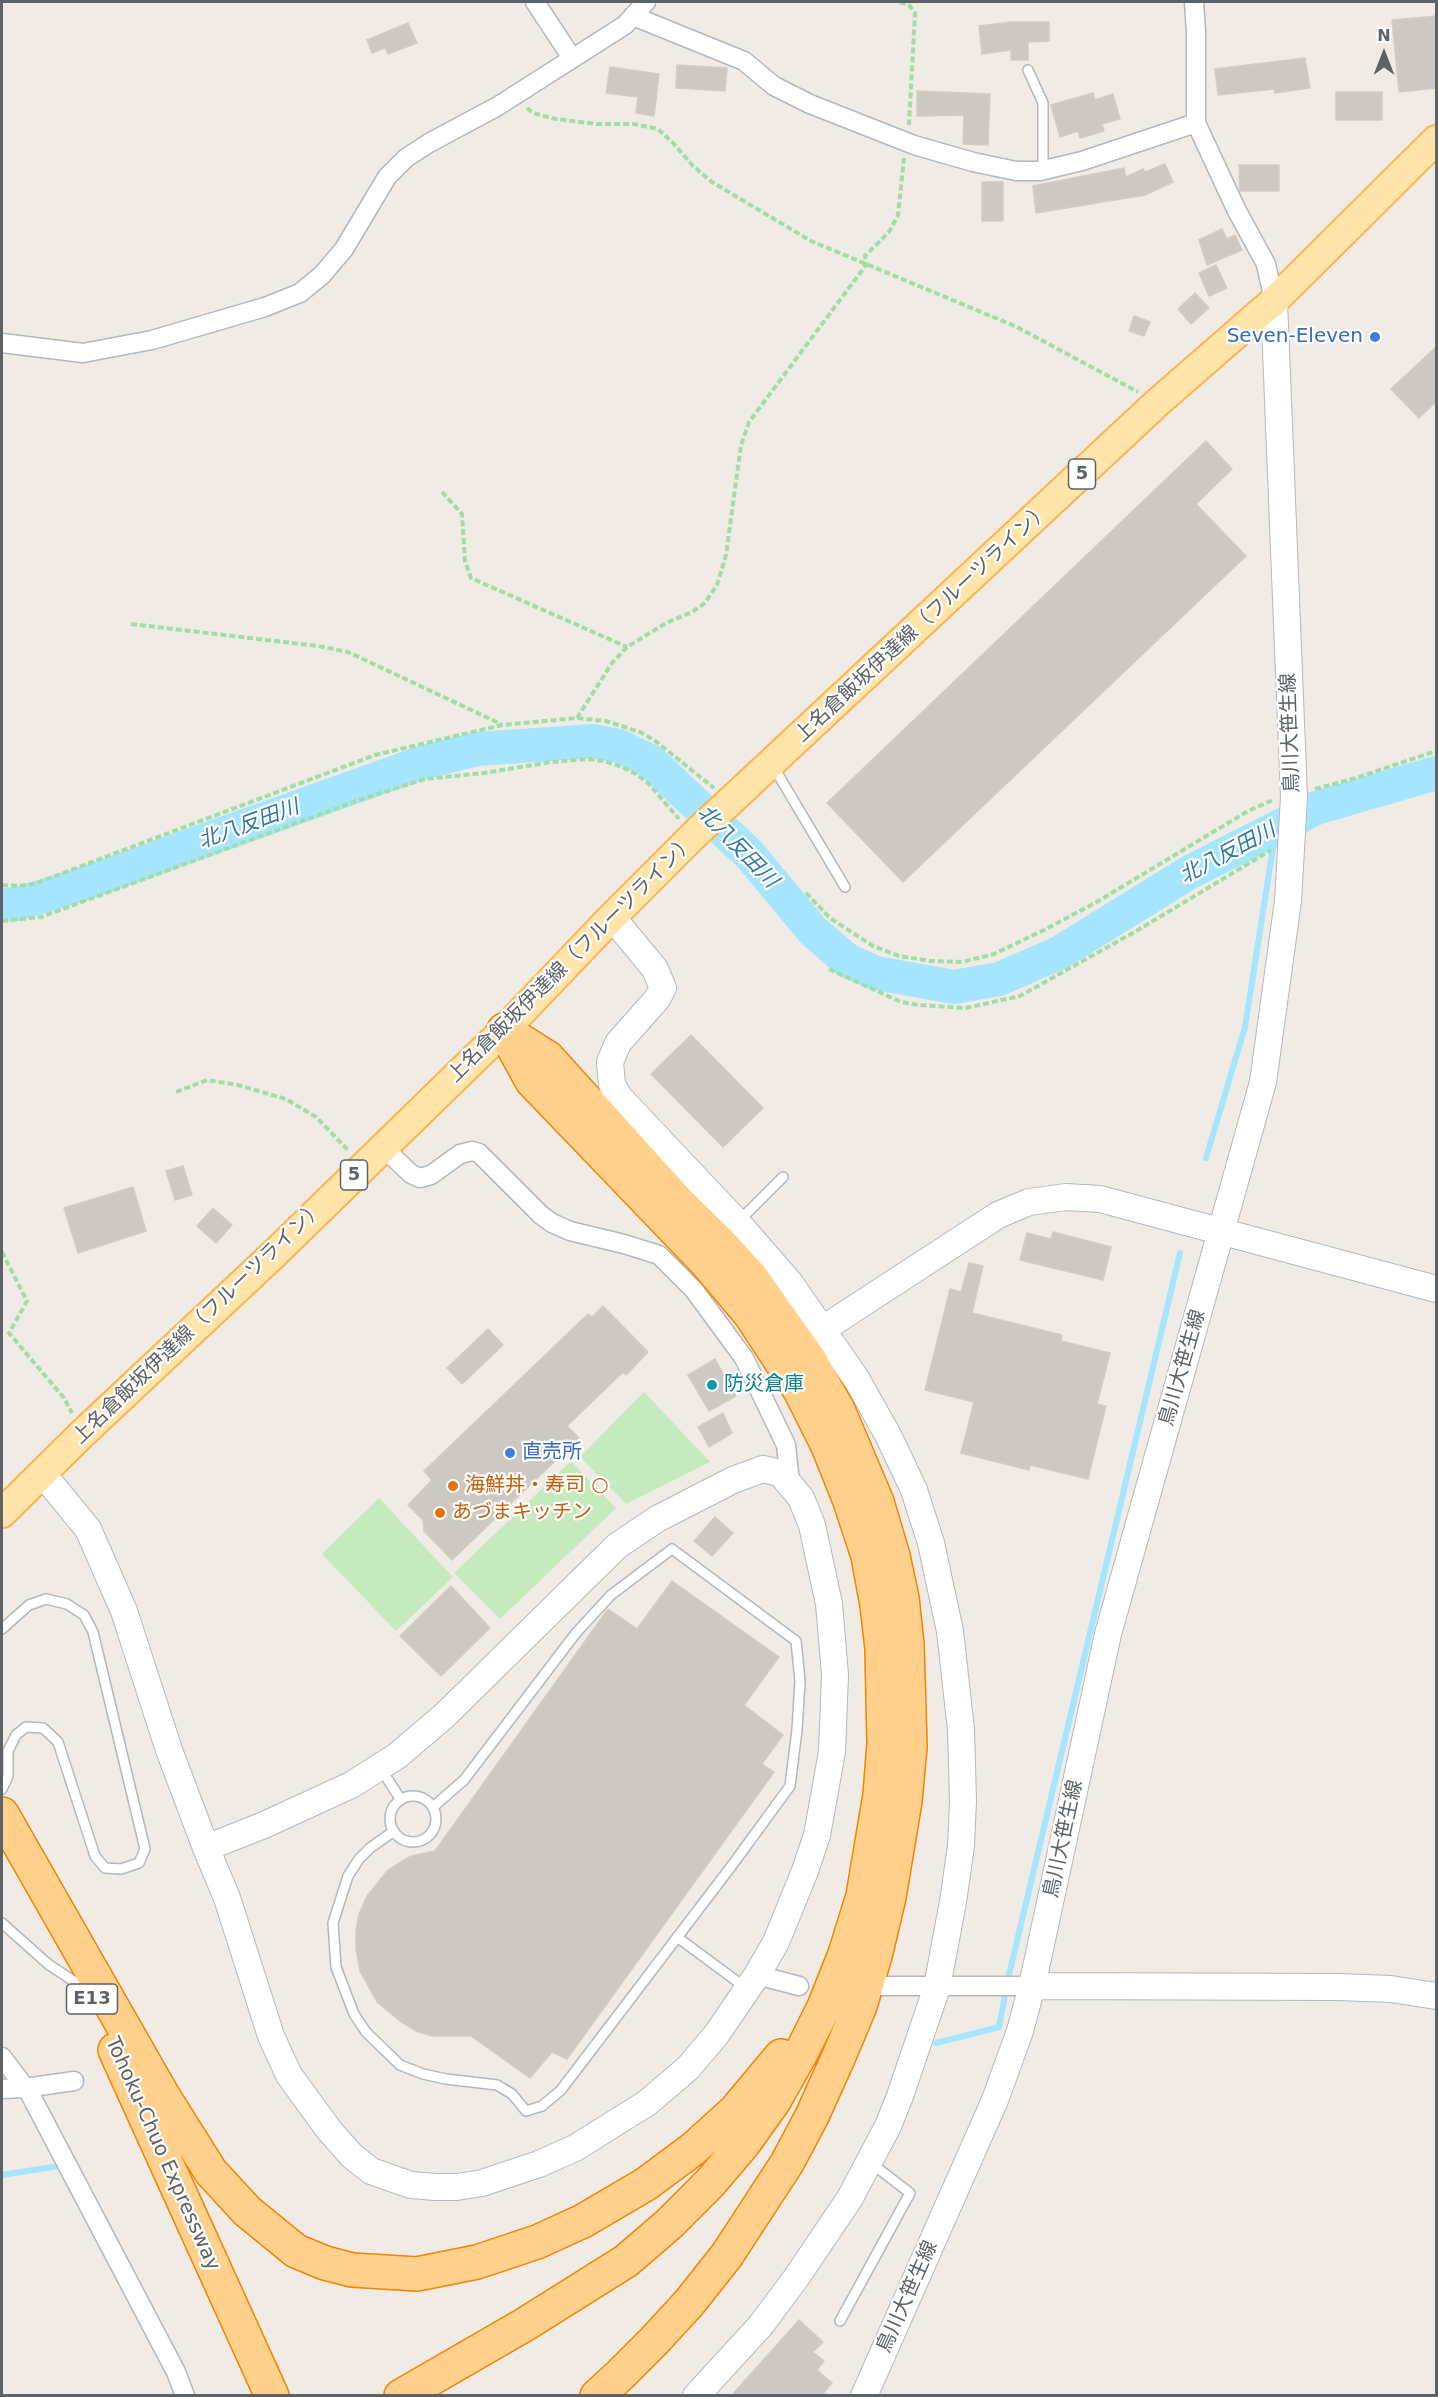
<!DOCTYPE html>
<meta charset="utf-8">
<style>
body{margin:0}
#map{position:relative;width:1438px;height:2397px;overflow:hidden;background:#f0ebe4;font-family:"DejaVu Sans",sans-serif}
canvas{display:block}
.frame{position:absolute;inset:0;border:3px solid #5c6266;pointer-events:none}
.north{position:absolute;left:1354px;top:24px;width:60px;height:60px;-webkit-text-stroke:4px #fff;paint-order:stroke;rotate:0deg;font-size:16px;font-weight:700;line-height:24px;text-align:center;color:#5c6266}
.north::after{content:'';display:block;margin:auto;width:21px;height:27px;background:#5c6266;clip-path:polygon(50% 0,100% 100%,50% 72%,0 100%)}
</style>
<div id="map">
<canvas width="1438" height="2397"></canvas>
<div class="frame"></div>
<div class="north">N</div>
</div>
<script>
const ctx = document.querySelector('canvas').getContext('2d');
ctx.lineJoin = 'round';
function fill(path, color) {
  ctx.fillStyle = color;
  ctx.fill(path, 'evenodd');
}
function shape(rows) {
  const path = new Path2D();
  for (const r of rows) {
    if (r.length === 3) {
      path.moveTo(r[0] + r[2], r[1]);
      path.arc(r[0], r[1], r[2], 0, 2 * Math.PI);
      continue;
    }
    path.moveTo(r[0], r[1]);
    for (let i = 2; i < r.length; i += 2) path.lineTo(r[i], r[i + 1]);
  }
  return path;
}
function trace(path, color, width, dash) {
  ctx.strokeStyle = color;
  ctx.lineWidth = width;
  ctx.lineCap = dash ? 'butt' : 'round';
  ctx.setLineDash(dash || []);
  ctx.stroke(path);
}
function drawText(font, color, halo, rows, align = 'center') {
  ctx.font = font + ' "DejaVu Sans","Noto Sans JP",sans-serif';
  ctx.lineWidth = 4.5;
  ctx.setLineDash([]);
  ctx.textBaseline = 'middle';
  ctx.strokeStyle = halo;
  ctx.fillStyle = color;
  for (const [text, x, y, turn = 0] of rows) {
    ctx.save();
    ctx.translate(x, y);
    ctx.rotate((+turn || 0) * Math.PI / 180);
    ctx.textAlign = isNaN(turn) ? turn : align;
    if (halo) ctx.strokeText(text, 0, 0);
    ctx.fillText(text, 0, 0);
    ctx.restore();
  }
}
fill(shape([
 [644,1392,710,1462,626,1504,580,1457],
 [571,1461,616,1508,500,1619,454,1573],
 [379,1498,453,1577,396,1631,322,1554]
]), '#c4eabd');
trace(shape([
 [1206,1158,1245,1027,1276,828],
 [936,2043,999,2027,1008,1979,1180,1253],
 [2,2175,59,2166]
]), '#a5e5ff', 6);
trace(shape([
 [2,905,17,904,80,885,421,763,477,749,593,741,619,746,650,761,750,855,813,931,848,961,876,973,954,987,999,979,1059,953,1190,872,1316,808,1436,773]
]), '#a5e5ff', 34);
const building = shape([
 [1437,16,1437,88,1399,92,1392,20,1437,16],
 [1011,22,1049,22,1049,41,1028,42,1028,60,1011,60,1011,50,982,54,979,26,1011,22],
 [408,23,417,43,388,54,385,48,372,53,367,40,408,23],
 [1305,58,1310,88,1275,93,1274,89,1218,95,1215,69,1305,58],
 [677,65,727,68,725,91,676,88,677,65],
 [610,67,659,74,654,116,636,113,638,97,606,93,610,67],
 [917,91,990,94,988,145,963,144,964,115,917,116,917,91],
 [1336,92,1382,92,1382,120,1336,120,1336,92],
 [1093,93,1095,100,1113,94,1120,119,1102,124,1104,131,1080,138,1078,131,1060,137,1051,105,1093,93],
 [1165,164,1173,182,1145,195,1036,213,1033,186,1124,168,1126,177,1143,169,1145,172,1165,164],
 [1239,165,1279,165,1279,191,1240,191,1239,165],
 [982,182,1003,182,1003,221,982,221,982,182],
 [1222,229,1227,239,1235,235,1242,250,1207,265,1199,240,1222,229],
 [1216,265,1227,288,1209,296,1199,273,1216,265],
 [1195,293,1209,308,1191,324,1178,309,1195,293],
 [1134,316,1150,322,1144,336,1129,331,1134,316],
 [1437,346,1437,401,1419,418,1391,389,1437,346],
 [1206,441,1232,469,1196,504,1246,556,903,882,827,803,1206,441],
 [691,1035,763,1108,723,1147,651,1074,691,1035],
 [183,1166,192,1195,175,1200,166,1171,183,1166],
 [133,1187,146,1231,78,1253,64,1208,133,1187],
 [213,1208,232,1225,216,1243,197,1226,213,1208],
 [1053,1232,1111,1247,1103,1280,1020,1260,1027,1233,1051,1239,1053,1232],
 [969,1263,983,1266,972,1313,1062,1335,1061,1341,1110,1353,1097,1404,1106,1406,1088,1479,1030,1465,1029,1470,961,1453,974,1402,925,1390,950,1289,961,1292,969,1263],
 [603,1306,648,1352,626,1375,623,1372,567,1426,579,1438,452,1560,424,1531,423,1520,408,1505,432,1480,424,1471,588,1314,592,1317,603,1306],
 [488,1329,503,1345,462,1384,447,1368,488,1329],
 [715,1359,736,1396,709,1411,688,1375,715,1359],
 [723,1413,732,1433,709,1447,698,1427,723,1413],
 [715,1517,733,1533,712,1556,694,1541,715,1517],
 [672,1581,779,1657,744,1705,783,1735,762,1764,774,1772,567,2059,552,2052,530,2078,471,2036,432,2036,416,2031,400,2021,377,2002,360,1971,356,1949,356,1931,359,1914,367,1896,388,1870,411,1856,435,1851,608,1609,637,1629,672,1581],
 [451,1586,490,1628,441,1676,400,1636,451,1586],
 [799,2320,823,2342,813,2352,824,2361,817,2370,832,2383,821,2396,731,2396,799,2320]
]);
fill(building, '#cec8c3');
trace(building, '#d5ccc1', 1.5);
const lane = shape([
 [1028,70,1043,103,1043,170],
 [773,766,845,887],
 [739,1221,783,1177],
 [2,1629,29,1605,46,1599,67,1604,84,1615,93,1632,145,1849,139,1863,121,1869,105,1868,95,1856,58,1742,43,1728,26,1727,16,1735,8,1751,8,1776,2,1789],
 [381,1769,401,1800],
 [413,1819,23],
 [394,1831,370,1848,359,1859,348,1876,333,1923,336,1967,354,2014,366,2032,400,2065,423,2074,446,2079,497,2085,512,2094,526,2111,542,2106,561,2090,733,1864,790,1786,797,1730,800,1681,796,1641,672,1549,611,1595,576,1633,464,1780,433,1807],
 [2,1923,48,1964,87,1990],
 [677,1937,746,1988],
 [840,2321,910,2193,871,2163]
]);
const street = shape([
 [535,2,572,58],
 [1194,2,1196,32,1196,123,1237,211,1266,264,1274,301],
 [633,16,744,61,774,86,810,104,914,145,973,162,1016,171,1040,171,1082,161,1196,123],
 [2,343,83,353,152,340,265,307,300,293,322,275,344,249,387,177,406,158,429,143,498,106,625,25,646,2],
 [383,1147,411,1174,420,1178,431,1175,460,1154,472,1151,479,1153,541,1215,552,1223,570,1231,624,1244,659,1255,694,1290,744,1358,786,1445,790,1483],
 [757,1975,799,1986],
 [881,1986,1032,1986],
 [2,2057,30,2094,176,2372,185,2396],
 [2,2089,25,2088,74,2081]
]);
const secondary = shape([
 [612,917,655,969,663,988,657,999,618,1043,610,1062,612,1085,620,1098,737,1222,790,1283,857,1380,889,1437,914,1490,931,1543,950,1631,961,1730,963,1801,961,1846,953,1902,937,1987,900,2096,888,2126,850,2198,796,2278,761,2325,696,2396],
 [823,1329,998,1215,1029,1202,1066,1197,1100,1199,1436,1289],
 [42,1473,88,1529,124,1611,169,1750,206,1848,227,1898,271,2036,289,2075,329,2130,352,2156,371,2171,411,2185,435,2187,457,2187,482,2183,539,2164,575,2148,647,2103,688,2068,716,2035,757,1975,776,1942,805,1871,817,1835,832,1752,835,1675,829,1604,812,1525,801,1498,780,1473,763,1469,733,1480,657,1519,617,1546,445,1715,397,1756,351,1785,264,1825,206,1848],
 [1032,1986,1338,1987,1391,1989,1436,1996],
 [864,2396,995,2100,1020,2031,1032,1986,1108,1634,1263,1082,1288,901,1294,797,1274,301]
]);
const primary = shape([
 [2,1513,83,1433,274,1254,504,1030,612,917,694,835,1157,403,1274,301,1436,140]
]);
const highway = shape([
 [507,1032,548,1058,679,1203,718,1241,751,1277,809,1359,838,1410,877,1502,893,1556,902,1598,907,1644,910,1747,905,1801,889,1897,875,1956,860,2006,839,2056,812,2116,787,2163,727,2255,689,2303,654,2341,620,2375,597,2396],
 [2,1814,162,2094,211,2172,247,2211,296,2251,325,2263,352,2270,417,2274,477,2262,537,2242,583,2221,646,2184,693,2149,735,2111,781,2056],
 [115,2050,272,2396],
 [401,2396,524,2325,626,2261,669,2224,710,2183,744,2143,774,2101,800,2055,824,2007,845,1954,863,1896,880,1795,884,1744,882,1648,877,1605,868,1556,850,1501,828,1446,801,1392,750,1314,706,1262,532,1081,504,1030]
]);
trace(lane, '#b4b8bc', 12);
trace(street, '#b4b8bc', 21);
trace(secondary, '#b3b9bd', 28);
trace(primary, '#ffb34e', 32);
trace(highway, '#f48400', 36);
trace(shape([
 [900,2,909,5,915,13,909,125],
 [527,108,533,113,556,119,597,124,634,124,658,129,673,143,693,166,712,182,811,241,1017,327,1138,392],
 [442,492,462,514,465,561,471,578,627,647],
 [131,624,318,646,348,652,501,724],
 [577,718,612,663,627,647,666,623,692,612,705,603,717,585,726,555,741,445,749,422,866,265,865,256,889,232,898,215,904,158],
 [1315,789,1356,778,1436,751],
 [2,885,18,886,34,884,375,755,502,725,577,718,606,721,640,732,654,740,714,788],
 [806,893,830,918,873,946,899,956,931,961,962,962,994,954,1044,930,1095,903,1248,811,1273,800],
 [2,921,41,917,356,801,425,779,484,773,551,762,588,759,604,761,622,767,636,774,649,784,679,819],
 [829,969,901,1002,919,1005,966,1008,1020,996,1138,930,1271,850],
 [176,1092,207,1080,238,1085,286,1099,316,1117,348,1150],
 [2,1252,27,1301,9,1333,64,1398,72,1413]
]), '#9fdea6', 4, [6, 3]);
trace(lane, '#fff', 9);
trace(street, '#fff', 18);
trace(secondary, '#fff', 26);
trace(primary, '#ffe5aa', 28);
trace(highway, '#ffd18c', 33);
for (const [x, y, r, color] of [
 [1375,337,6,"#3f7fe0"],
 [712,1385,6,"#0f9aa8"],
 [510,1453,6,"#3f7fe0"],
 [453,1486,6,"#e8710a"],
 [440,1513,6,"#e8710a"]
]) {
  const dot = new Path2D();
  dot.arc(x, y, r, 0, 2 * Math.PI);
  ctx.fillStyle = color;
  ctx.fill(dot);
  trace(dot, '#fff', 2);
}
for (const [x, y, w] of [
 [1082,474,27],
 [354,1175,27],
 [92,1999,51]
]) {
  const box = new Path2D();
  box.roundRect(x - w / 2, y - 15, w, 30, 4.5);
  ctx.fillStyle = '#fff';
  ctx.fill(box);
  trace(box, '#5c6266', 1.5);
}
drawText('bold 18px', '#5c6266', null, [
 ["5",1082,474],
 ["5",354,1175],
 ["E13",92,1999]
]);
drawText('20px', '#366cbe', '#fff', [
 ["Seven-Eleven",1363,337],
 ["直売所",522,1453,"left"]
], 'right');
drawText('20px', '#5c6266', '#fff', [
 ["上名倉飯坂伊達線（フルーツライン）",923,623,-43],
 ["鳥川大笹生線",1291,733,-92],
 ["上名倉飯坂伊達線（フルーツライン）",572,959,-45],
 ["上名倉飯坂伊達線（フルーツライン）",199,1323,-44],
 ["鳥川大笹生線",1183,1368,-74],
 ["鳥川大笹生線",1064,1839,-78],
 ["Tohoku-Chuo Expressway",162,2154,66],
 ["鳥川大笹生線",908,2297,-66]
]);
drawText('20px', '#0d838f', '#fff', [
 ["防災倉庫",724,1385]
], 'left');
drawText('20px', '#c56008', '#fff', [
 ["海鮮丼・寿司 ○",465,1486],
 ["あづまキッチン",452,1513]
], 'left');
drawText('italic 21px', '#2f77a0', '#fff', [
 ["北八反田川",249,825,-20],
 ["北八反田川",737,847,46],
 ["北八反田川",1228,854,-28]
]);
</script>
